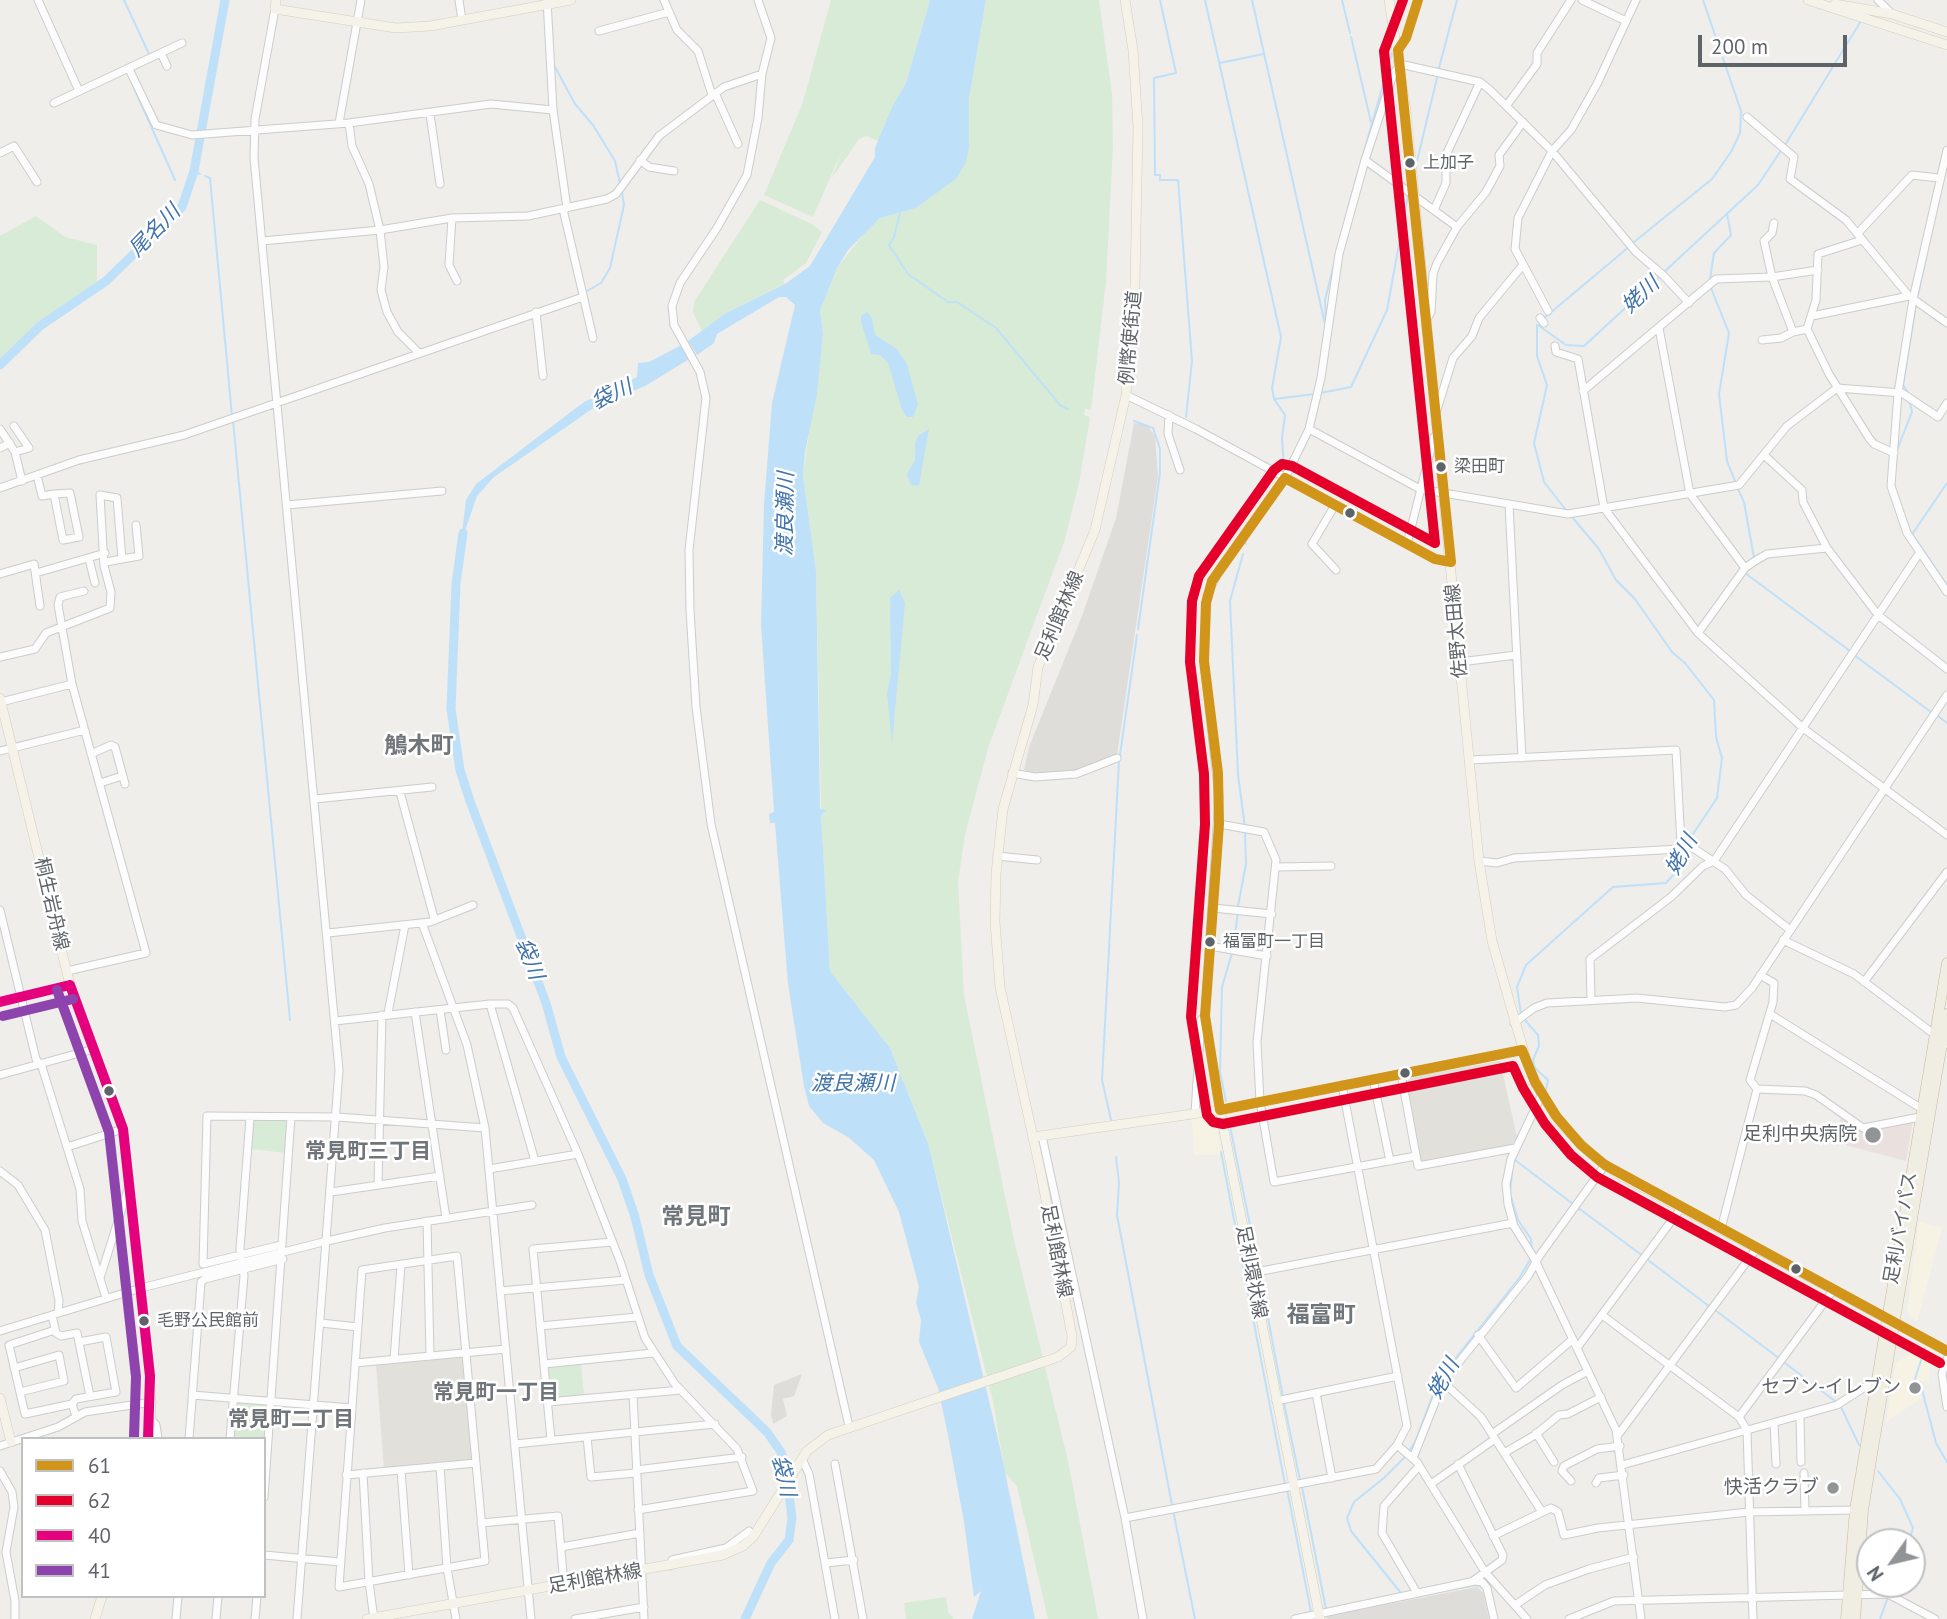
<!DOCTYPE html>
<meta charset="utf-8">
<style>
body{margin:0}
#map{position:relative;width:1947px;height:1619px;overflow:hidden;background:#efeeea;font-family:"PT Sans",sans-serif}
canvas{display:block}
.legend{position:absolute;left:21px;top:1437px;width:245px;height:161px;box-sizing:border-box;background:#fff;border:2px solid #bfc1c3;margin:0;padding:9px 12px;list-style:none;font-size:21px;color:#5f6368}
.legend li{display:flex;align-items:center;gap:14px;height:35px}
.legend b{width:35px;border:2px solid #bfc1c3}
.north{position:absolute;left:1856px;top:1528px;width:70px;height:70px;box-sizing:border-box;background:#fff;border:2px solid #bfc1c3;border-radius:50%;rotate:236deg;font-size:19px;font-weight:700;line-height:28px;text-align:center;color:#5f6368}
.north::after{content:'';display:block;margin:auto;width:24px;height:32px;background:#919496;clip-path:polygon(50% 0,100% 100%,50% 72%,0 100%)}
.scale{position:absolute;left:1698px;top:35px;width:149px;height:32px;box-sizing:border-box;border:4px solid #5f6368;border-top:0;padding-left:9px;font-size:21px;line-height:24px;white-space:nowrap;color:#5f6368;-webkit-text-stroke:5px #fff;paint-order:stroke}
</style>
<div id="map">
<canvas width="1947" height="1619"></canvas>
<ul class="legend">
<li><b style="height:9px;background:#d1951a"></b>61</li>
<li><b style="height:9px;background:#e4002b"></b>62</li>
<li><b style="height:9px;background:#e5007d"></b>40</li>
<li><b style="height:9px;background:#8e44ad"></b>41</li>
</ul>
<div class="north">N</div>
<div class="scale">200 m</div>
</div>
<script>
const ctx = document.querySelector('canvas').getContext('2d');
ctx.lineJoin = 'round';
function fill(path, color) {
  ctx.fillStyle = color;
  ctx.fill(path, 'evenodd');
}
function shape(rows) {
  const path = new Path2D();
  for (const r of rows) {
    path.moveTo(r[0], r[1]);
    for (let i = 2; i < r.length; i += 2) path.lineTo(r[i], r[i + 1]);
  }
  return path;
}
function trace(path, color, width, dash) {
  ctx.strokeStyle = color;
  ctx.lineWidth = width;
  ctx.lineCap = dash ? 'butt' : 'round';
  ctx.setLineDash(dash || []);
  ctx.stroke(path);
}
function drawText(font, color, halo, rows, align = 'center') {
  ctx.font = font + ' "PT Sans","Noto Sans JP",sans-serif';
  ctx.lineWidth = 5;
  ctx.setLineDash([]);
  ctx.textBaseline = 'middle';
  ctx.strokeStyle = halo;
  ctx.fillStyle = color;
  for (const [text, x, y, turn = 0] of rows) {
    ctx.save();
    ctx.translate(x, y);
    ctx.rotate((+turn || 0) * Math.PI / 180);
    ctx.textAlign = isNaN(turn) ? turn : align;
    if (halo) ctx.strokeText(text, 0, 0);
    ctx.fillText(text, 0, 0);
    ctx.restore();
  }
}
fill(shape([
 [1206,1116,1216,1124,1221,1155,1194,1155,1192,1119],
 [1919,1222,1942,1228,1917,1322,1907,1312],
 [1927,1343,1939,1350,1933,1368,1929,1369,1929,1382,1919,1382,1921,1398,1886,1422,1896,1363]
]), '#f7f3e4');
fill(shape([
 [1134,423,1147,425,1155,436,1158,476,1117,755,1083,769,1035,774,1024,770,1029,747,1082,616,1116,518],
 [802,1374,794,1396,783,1399,787,1416,773,1424,771,1414,774,1385],
 [1477,1587,1483,1592,1489,1619,1327,1619,1326,1616]
]), '#dfddda');
fill(shape([
 [1500,1061,1517,1137,1511,1146,1423,1164,1419,1159,1404,1078],
 [462,1356,473,1459,471,1462,384,1470,376,1363]
]), '#e2e0da');
fill(shape([
 [1842,1114,1859,1126,1913,1119,1906,1161,1834,1142]
]), '#eae0de');
fill(shape([
 [831,0,930,0,906,83,893,105,885,131,879,141,866,136,859,139,832,178,843,148,813,217,764,195,802,105],
 [986,0,1099,0,1112,94,1113,146,1106,282,1091,410,1085,409,1084,415,1090,417,1079,483,1064,542,988,748,965,835,958,882,964,995,1014,1240,1068,1461,1098,1619,1048,1619,1017,1486,1005,1473,993,1401,929,1146,890,1048,830,971,821,815,827,810,821,809,816,571,803,475,823,333,820,311,837,268,866,231,880,218,916,208,956,179,969,149,969,99],
 [760,200,812,224,822,232,806,263,783,280,785,284,726,313,702,331,693,312,694,302],
 [36,216,65,237,97,245,97,282,38,325,0,361,0,236],
 [256,1119,288,1121,286,1153,250,1149,252,1121],
 [581,1363,584,1396,553,1399,549,1397,547,1370,549,1366],
 [239,1401,269,1406,266,1439,233,1436,236,1404],
 [946,1597,948,1612,954,1619,906,1619,904,1603]
]), '#d8ebd6');
fill(shape([
 [930,0,986,0,969,99,969,149,965,164,956,179,916,208,880,218,848,250,837,268,820,311,823,333,817,394,805,452,803,475,816,571,820,809,827,810,821,815,830,971,890,1048,929,1146,1001,1452,1035,1619,972,1619,981,1591,974,1597,964,1522,948,1435,938,1388,919,1342,921,1320,916,1303,919,1287,899,1212,874,1160,848,1137,823,1123,809,1106,804,1086,788,984,775,823,770,823,769,814,774,812,761,625,764,504,772,403,795,305,786,297,779,297,717,334,714,343,697,355,688,341,726,313,785,284,810,266,875,157,875,148,893,105,906,83],
 [867,312,872,318,875,335,897,349,907,364,918,405,913,417,907,417,902,410,888,363,880,355,871,354,861,322,861,316],
 [687,342,696,355,645,386,592,409,494,477,477,496,461,542,466,500,476,484,584,402,637,377,638,363,649,362],
 [929,429,919,485,915,486,910,484,907,474,915,460,915,444,918,436],
 [899,590,905,603,892,743,887,693,891,675,890,598]
]), '#bfe0f9');
trace(shape([
 [124,0,149,54],
 [1160,0,1176,73,1154,78,1155,175,1160,175,1160,180,1178,180,1192,361,1186,417],
 [1205,0,1281,337,1272,388,1274,399,1285,415,1282,438,1284,468],
 [1252,0,1325,324],
 [1342,0,1350,33],
 [1351,37,1371,122],
 [1220,63,1263,54],
 [555,67,575,104,593,125,615,161,620,183],
 [1439,68,1457,0],
 [134,88,175,180],
 [1785,145,1861,21],
 [1417,161,1438,74],
 [194,171,200,174],
 [205,176,210,178,232,416],
 [1348,208,1392,53],
 [900,213,894,237,889,245,908,274,948,302,957,302,996,328,1060,405,1068,409],
 [1634,242,1712,179,1731,152,1740,133,1741,111,1703,0],
 [1663,273,1758,185,1782,149],
 [1710,279,1714,253,1731,235,1727,214],
 [1711,288,1729,333,1719,394,1727,461,1735,481],
 [587,291,601,283,610,268,624,205,622,192],
 [1918,295,1926,258],
 [1543,319,1630,246],
 [1326,324,1325,300,1334,264],
 [1537,325,1537,356,1547,385,1534,443,1544,482,1566,510],
 [1538,325,1566,345,1584,346,1659,277],
 [1320,393,1351,387,1387,310,1408,195],
 [1908,393,1903,385,1915,311],
 [1275,399,1315,394],
 [233,421,290,1020],
 [1134,421,1153,428,1160,449,1160,473,1138,629],
 [1897,450,1912,412,1910,403],
 [1737,487,1744,502,1754,558],
 [1572,517,1599,549,1616,580,1635,599,1672,652,1685,663,1714,700,1716,737,1722,758,1717,798,1687,843],
 [1910,531,1947,585],
 [1913,533,1947,483],
 [1245,540,1246,544],
 [1243,554,1230,601,1238,775,1245,827],
 [1745,573,1850,651],
 [1854,655,1931,712],
 [1938,716,1947,723],
 [1120,755,1137,635],
 [1238,906,1246,864,1245,833],
 [1233,948,1238,912],
 [1521,1014,1517,987,1526,965,1613,887,1666,883,1681,866,1684,848],
 [1524,1019,1538,1035,1539,1046,1533,1060,1535,1068,1548,1080,1545,1094],
 [1226,1101,1220,1072,1222,987,1232,953],
 [1111,1120,1102,1080,1119,761],
 [1229,1121,1259,1270],
 [1221,1152,1285,1484],
 [1116,1157,1119,1183,1117,1215,1172,1505],
 [1515,1160,1573,1204],
 [1510,1192,1512,1173],
 [1511,1197,1518,1220,1531,1239,1532,1249],
 [1577,1207,1643,1256],
 [1648,1260,1710,1307],
 [1260,1276,1283,1397],
 [1715,1310,1780,1359],
 [1925,1348,1914,1382,1920,1382,1936,1443,1947,1462],
 [1785,1363,1836,1402],
 [1284,1403,1300,1480],
 [1840,1405,1859,1445],
 [1408,1453,1415,1442,1439,1379,1520,1277,1531,1258],
 [1878,1471,1900,1499,1913,1528,1909,1542],
 [1302,1487,1326,1609],
 [1287,1489,1311,1612],
 [1173,1510,1195,1619],
 [1454,1589,1476,1585,1482,1587],
 [1890,1592,1893,1584],
 [1401,1593,1351,1531,1347,1518,1354,1502,1384,1478,1405,1457],
 [1880,1619,1888,1597]
]), '#bfe0f9', 2);
trace(shape([
 [0,365,40,326,106,281,182,207,194,171,225,0],
 [463,533,456,584,451,709,460,770,470,801,546,1003,561,1057,622,1179,635,1217,649,1275,677,1346,767,1432,781,1452,786,1470,792,1518,789,1540,771,1563,745,1619]
]), '#bfe0f9', 9);
const minor = shape([
 [38,0,79,91],
 [459,0,462,20],
 [547,0,553,110,567,208],
 [664,0,677,30,698,51,712,95],
 [758,0,771,38,762,74,758,118,747,175,717,228,680,283,672,306,674,325,700,372,706,398,689,550,690,610,696,707,711,824,849,1426],
 [1582,0,1626,21],
 [1878,0,1892,14],
 [275,9,255,119,254,158,339,1070,297,1619],
 [599,31,669,12],
 [1398,50,1406,38,1418,0],
 [161,53,167,66],
 [129,69,156,125,192,135,349,123,491,104,553,110],
 [715,93,738,144],
 [54,103,182,43],
 [1507,105,1537,64,1537,53,1571,0],
 [430,114,440,184],
 [1747,117,1794,157,1790,179,1846,220,1909,296,1947,323],
 [339,123,361,0],
 [349,123,352,146,369,184,380,230,384,267,381,290,387,312,398,332,419,353],
 [1947,150,1913,299,1898,393,1891,486,1907,533,1947,592],
 [0,153,14,146,37,182],
 [640,160,649,167,674,171],
 [1365,160,1457,227],
 [563,209,593,338],
 [1434,210,1446,183,1446,155,1480,82],
 [452,218,449,265,457,281],
 [1774,223,1772,233,1764,241,1772,277,1793,332,1807,329],
 [1858,233,1912,175,1939,178],
 [1862,240,1818,254,1816,300,1807,329,1829,374,1869,438,1874,444,1894,453],
 [262,241,380,230,452,218,528,216,607,199,616,194,659,136,724,87,762,74],
 [1548,311,1515,249,1518,218,1552,151,1571,130,1597,84,1636,0],
 [536,312,543,376],
 [1812,316,1909,296],
 [1540,318,1544,323],
 [1427,319,1431,312,1433,274,1437,263,1457,227,1486,192,1500,166,1499,155,1523,122],
 [1659,328,1690,494,1745,568],
 [1762,340,1781,338,1793,332],
 [1555,346,1556,352,1578,359,1604,508,1698,633,1803,728,1947,835],
 [1583,391,1716,279,1772,277,1818,270],
 [1126,395,1196,429,1435,559,1451,562],
 [1436,413,1453,358,1472,336,1479,318,1522,266],
 [1169,415,1168,434,1180,470],
 [14,426,29,448,15,452],
 [0,429,15,452,22,481],
 [1309,429,1420,489,1568,514,1739,485,1787,426,1837,388,1902,393,1938,417,1947,403],
 [0,448,10,443],
 [1764,455,1802,490,1803,502,1827,548,1878,615,1947,669],
 [37,475,42,496,54,494,70,493,79,537,63,540,54,494],
 [0,488,79,460,184,435,583,297],
 [287,505,442,491],
 [1335,505,1312,544,1336,570],
 [1509,505,1522,758],
 [1407,544,1434,437,1438,434],
 [89,559,95,583],
 [122,559,139,556,136,525],
 [36,573,105,553],
 [0,574,34,564,40,606],
 [1698,633,1745,568,1755,561,1767,554,1827,548],
 [0,657,35,649,46,633,110,608,111,592,104,566,100,495,117,498,122,559,106,562],
 [1460,662,1516,655],
 [1,702,72,684],
 [0,751,85,730],
 [91,754,111,745,115,747,125,784],
 [1470,760,1676,750,1681,844],
 [1012,773,1035,777,1076,774,1117,758],
 [100,783,122,776],
 [400,792,434,918],
 [315,799,432,787],
 [1219,824,1264,832,1276,860,1257,1042,1260,1102,1274,1182,1416,1156],
 [1681,844,1687,844,1725,869,1746,895,1789,929],
 [997,856,1037,860],
 [1479,861,1497,863,1514,858,1680,849,1681,844],
 [1276,867,1331,866],
 [1213,908,1272,914],
 [0,910,36,1059,42,1067,80,1189,82,1221,106,1298],
 [422,923,467,1045,485,1128,531,1619],
 [328,933,430,922,473,905],
 [1783,940,1854,974,1947,1044],
 [1210,946,1267,956],
 [67,971,146,953,72,684,58,605,60,597,84,591],
 [1864,982,1947,872],
 [1591,1000,1590,959,1671,897,1703,866,1714,861,1920,552],
 [0,1002,70,985],
 [490,1004,535,1161],
 [440,1010,446,1050],
 [415,1012,446,1218],
 [388,1013,405,925],
 [1770,1014,1922,1109],
 [335,1021,490,1004,508,1004,513,1008,578,1154,620,1261,645,1338,675,1384,737,1449,753,1491,638,1510],
 [1514,1023,1534,1008,1547,1003,1637,998,1725,1007,1736,1005,1752,988,1947,695],
 [1522,1050,1220,1110,1205,1016,1219,797,1204,661,1207,596,1219,570,1285,478,1309,429,1321,378,1339,254,1365,160,1393,75,1400,64,1480,82,1490,90,1552,151,1636,252,1664,276,1689,303],
 [1401,1074,1418,1166,1515,1148],
 [0,1075,94,1049],
 [1373,1079,1390,1161],
 [1757,1089,1805,1091,1816,1095,1863,1128,1920,1117],
 [1542,1094,1511,1159,1506,1184,1508,1204,1514,1226,1534,1258,1616,1430,1641,1619],
 [1195,1113,1201,1020,1205,1016],
 [1042,1136,1125,1518,1143,1619],
 [67,1147,123,1129],
 [489,1169,578,1154],
 [0,1171,18,1185,45,1230,59,1301,58,1313],
 [378,1185,382,1015],
 [331,1192,440,1176],
 [427,1221,430,1356],
 [1721,1229,1757,1089,1750,1080,1773,1002,1774,983,1760,975],
 [281,1245,203,1264,207,1116,337,1117,485,1128],
 [457,1256,485,1561,339,1587,362,1270,457,1256],
 [1251,1273,1513,1223],
 [100,1278,129,1186],
 [500,1291,626,1280],
 [52,1315,56,1333,61,1336,77,1333,90,1396],
 [1602,1315,1739,1417,1747,1430,1753,1619],
 [321,1323,358,1327],
 [540,1326,637,1317],
 [55,1330,9,1345,25,1414,72,1404],
 [0,1331,141,1288,327,1241,385,1228,532,1205],
 [1478,1335,1516,1388,1573,1339],
 [1577,1348,1681,1208],
 [394,1359,401,1265],
 [1947,1359,1942,1374,1947,1407],
 [355,1363,506,1349],
 [544,1364,653,1353],
 [14,1368,59,1355,64,1381,20,1392],
 [1443,1382,1481,1417,1542,1512],
 [1316,1393,1332,1478],
 [633,1394,644,1619],
 [192,1395,352,1408],
 [1276,1401,1398,1376],
 [548,1402,681,1390],
 [76,1416,72,1404,76,1399,116,1392,106,1337,79,1342],
 [1739,1417,1834,1289],
 [1800,1417,1801,1462],
 [151,1419,156,1425,158,1439],
 [1774,1424,1776,1464],
 [1536,1433,1554,1462],
 [1492,1434,1562,1385,1588,1371],
 [1618,1435,1757,1248],
 [587,1437,591,1477,636,1473],
 [189,1439,201,1282,205,1279,283,1259],
 [230,1439,244,1276,240,1249,250,1118],
 [551,1440,533,1249,612,1242],
 [515,1444,715,1424],
 [1397,1445,1417,1462,1485,1572,1527,1619],
 [0,1446,58,1427,85,1412,152,1402],
 [1504,1453,1535,1435,1559,1415,1568,1414,1601,1397],
 [1413,1458,1443,1382,1528,1276,1540,1255,1605,1165],
 [802,1459,809,1474,835,1619],
 [835,1464,863,1619],
 [1458,1464,1503,1555,1502,1560,1473,1581],
 [1622,1465,1837,1405,1876,1380],
 [440,1466,447,1568,456,1619],
 [401,1470,409,1575],
 [636,1470,742,1457],
 [0,1471,12,1492,14,1507,6,1552,15,1601,15,1619],
 [363,1473,369,1582,374,1619],
 [1804,1473,1805,1511],
 [346,1475,476,1463],
 [1571,1481,1562,1471,1564,1466,1597,1449,1620,1446],
 [1596,1483,1599,1478,1624,1475],
 [1431,1484,1495,1439],
 [1293,1485,1376,1469,1397,1445,1407,1426,1342,1085],
 [264,1497,291,1117],
 [1125,1518,1293,1486],
 [481,1523,558,1516,564,1585],
 [1493,1536,1551,1508,1558,1512,1564,1535,1598,1528,1749,1512,1855,1510],
 [561,1547,640,1533],
 [264,1555,340,1562],
 [826,1563,854,1560],
 [670,1566,672,1560,726,1548,749,1531],
 [1417,1593,1382,1533,1384,1506,1419,1466],
 [1515,1605,1545,1585,1589,1569,1634,1557],
 [176,1619,178,1596],
 [216,1619,218,1596],
 [255,1619,257,1596],
 [575,1619,644,1607],
 [1295,1619,1475,1581,1482,1582,1487,1588,1494,1619],
 [1569,1619,1614,1601,1888,1594,1935,1619]
]);
const major = shape([
 [276,0,275,9,396,28,430,26,571,0],
 [1389,0,1406,111,1479,861,1492,941,1528,1066,1543,1096,1563,1126,1593,1156,1618,1174,1947,1351],
 [1808,0,1947,45],
 [1835,4,1892,14,1947,32],
 [0,698,70,985,123,1129,150,1376,151,1419,148,1439],
 [1033,1137,1220,1110,1320,1619],
 [0,1398,11,1442],
 [95,1619,102,1596],
 [367,1619,723,1555,743,1546,753,1537,807,1451,828,1435,1058,1357,1071,1347,1072,1336,1041,1174,1000,987,995,922,996,874,1003,809,1033,705,1038,667,1095,530,1126,395,1135,284,1138,127,1133,50,1125,0]
]);
const highway = shape([
 [1846,1619,1855,1510,1947,963],
 [1855,1619,1863,1511,1872,1454,1947,1014]
]);
trace(minor, '#cbcccc', 9);
trace(major, '#d7ceb8', 10);
trace(highway, '#c8b996', 11);
trace(minor, '#fdfcfc', 7);
trace(major, '#f4f2e9', 9);
trace(highway, '#f0ede3', 10);
trace(shape([
 [1418,0,1406,38,1398,50,1451,562,1435,559,1285,478,1212,581,1206,603,1204,661,1218,773,1219,824,1205,1016,1220,1110,1522,1050,1535,1082,1556,1116,1581,1145,1605,1165,1947,1351]
]), '#d1951a', 10);
trace(shape([
 [1403,0,1384,51,1435,543,1292,466,1282,464,1274,470,1199,576,1192,601,1190,662,1204,774,1205,824,1191,1017,1207,1115,1213,1122,1223,1124,1513,1066,1523,1088,1545,1124,1571,1155,1597,1177,1940,1363]
]), '#e4002b', 10);
trace(shape([
 [70,985,123,1129,150,1376,148,1439],
 [0,1002,70,985]
]), '#e5007d', 10);
trace(shape([
 [57,990,109,1132,136,1377,134,1437],
 [3,1016,73,999]
]), '#8e44ad', 10);
for (const [x, y, r, color] of [
 [1410,163,6,"#5f6368"],
 [1441,467,6,"#5f6368"],
 [1350,513,6,"#5f6368"],
 [1210,942,6,"#5f6368"],
 [1405,1073,6,"#5f6368"],
 [109,1091,6,"#5f6368"],
 [1873,1135,9,"#919496"],
 [1796,1269,6,"#5f6368"],
 [144,1321,6,"#5f6368"],
 [1915,1388,7,"#919496"],
 [1833,1488,7,"#919496"]
]) {
  const dot = new Path2D();
  dot.arc(x, y, r, 0, 2 * Math.PI);
  ctx.fillStyle = color;
  ctx.fill(dot);
  trace(dot, '#fff', 2.5);
}
drawText('17px', '#5f6368', '#fff', [
 ["上加子",1423,163],
 ["梁田町",1454,467],
 ["福富町一丁目",1223,942],
 ["毛野公民館前",157,1321]
], 'left');
drawText('19px', '#5f6368', '#fff', [
 ["例幣使街道",1131,338,-85],
 ["足利館林線",1060,616,-67],
 ["佐野太田線",1457,631,-95],
 ["桐生岩舟線",51,904,77],
 ["足利バイパス",1901,1228,-80],
 ["足利館林線",1056,1251,79],
 ["足利環状線",1251,1272,79],
 ["足利館林線",595,1579,-10]
]);
drawText('19px', '#5f6368', '#fff', [
 ["足利中央病院",1857,1135],
 ["セブン-イレブン",1901,1388],
 ["快活クラブ",1819,1488]
], 'right');
drawText('italic 21px', '#4174aa', '#fff', [
 ["尾名川",155,231,-46],
 ["姥川",1641,295,-43],
 ["袋川",612,395,-25],
 ["渡良瀬川",786,514,-89],
 ["姥川",1682,855,-61],
 ["袋川",529,959,69],
 ["渡良瀬川",853,1084],
 ["姥川",1444,1379,-61],
 ["袋川",783,1476,77]
]);
drawText('bold 21px', '#70757a', '#fff', [
 ["常見町三丁目",368,1152],
 ["常見町一丁目",496,1393],
 ["常見町二丁目",291,1420]
]);
drawText('bold 23px', '#70757a', '#fff', [
 ["鵤木町",419,746],
 ["常見町",696,1217],
 ["福富町",1321,1315]
]);
</script>
